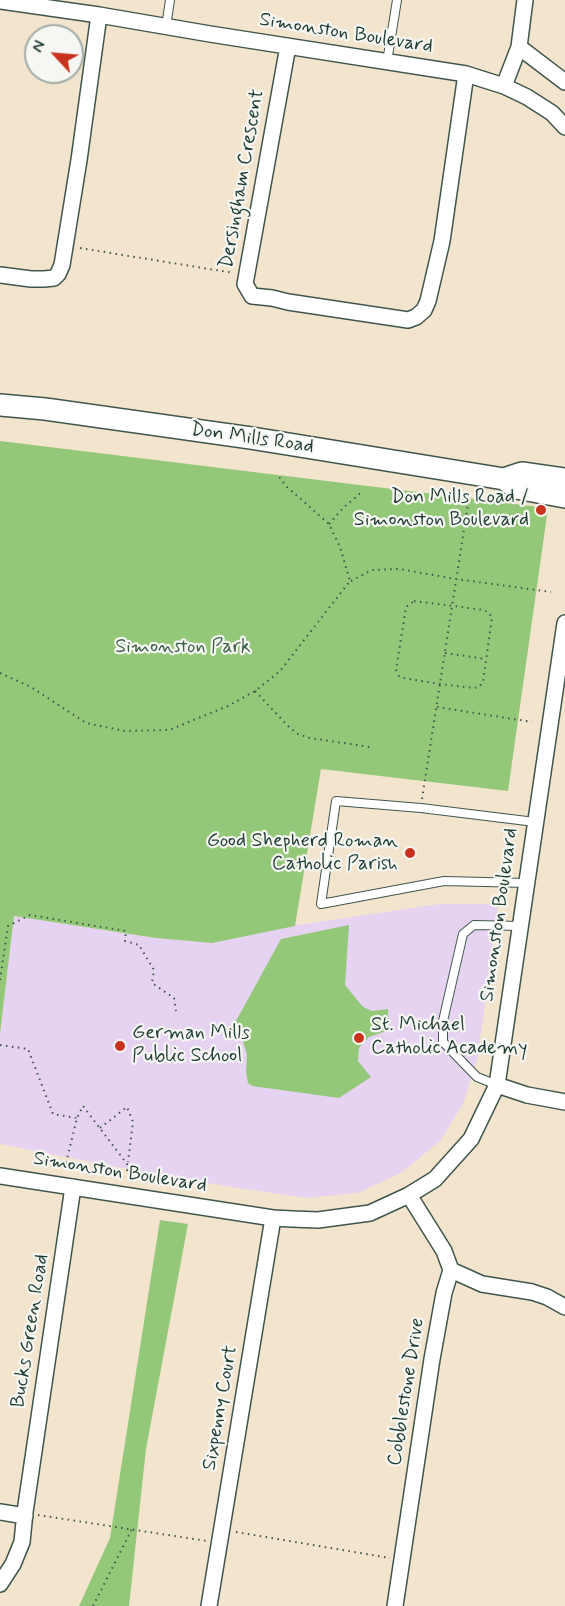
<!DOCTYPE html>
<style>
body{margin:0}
#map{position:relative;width:565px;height:1606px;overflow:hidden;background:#f3e4ce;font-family:Mynerve,sans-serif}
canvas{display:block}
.north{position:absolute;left:24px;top:24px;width:60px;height:60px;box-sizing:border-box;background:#f6f6f2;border:2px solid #a0aca6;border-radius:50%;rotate:296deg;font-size:16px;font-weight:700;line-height:24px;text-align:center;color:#1f3d34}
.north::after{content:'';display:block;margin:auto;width:21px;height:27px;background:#c8321e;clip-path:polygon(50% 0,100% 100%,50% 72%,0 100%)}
</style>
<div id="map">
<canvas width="565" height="1606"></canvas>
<div class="north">N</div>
</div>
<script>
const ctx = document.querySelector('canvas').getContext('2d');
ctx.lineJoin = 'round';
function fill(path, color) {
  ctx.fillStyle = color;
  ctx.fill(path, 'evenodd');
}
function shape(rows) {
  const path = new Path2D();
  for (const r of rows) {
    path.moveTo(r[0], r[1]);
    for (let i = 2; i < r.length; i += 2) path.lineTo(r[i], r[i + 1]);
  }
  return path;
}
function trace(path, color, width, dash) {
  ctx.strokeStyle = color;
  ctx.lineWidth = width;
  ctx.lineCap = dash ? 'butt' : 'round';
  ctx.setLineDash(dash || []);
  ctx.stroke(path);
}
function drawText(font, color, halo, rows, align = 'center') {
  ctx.font = font + ' Mynerve,sans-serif';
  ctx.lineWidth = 4.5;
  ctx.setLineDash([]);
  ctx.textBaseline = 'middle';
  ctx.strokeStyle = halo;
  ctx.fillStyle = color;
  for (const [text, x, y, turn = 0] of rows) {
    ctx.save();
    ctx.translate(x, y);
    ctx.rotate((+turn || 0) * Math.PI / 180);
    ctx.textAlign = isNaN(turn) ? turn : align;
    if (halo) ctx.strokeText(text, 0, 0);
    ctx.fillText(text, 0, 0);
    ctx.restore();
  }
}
fill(shape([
 [440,904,498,904,478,1056,463,1104,440,1141,401,1173,358,1193,307,1198,225,1186,127,1169,0,1144,0,1034,14,916,156,938,212,943,284,927]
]), '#e5d3f1');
fill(shape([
 [0,441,548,508,508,791,321,769,295,926,212,943,156,938,14,916,0,1034],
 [349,925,345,985,363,1007,372,1011,388,1009,389,1030,369,1037,359,1048,358,1061,371,1077,339,1098,252,1086,248,1083,246,1072,247,1054,236,1021,281,939],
 [160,1220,188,1224,146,1449,129,1606,79,1606,110,1538]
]), '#94c879');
const lane = shape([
 [166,27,170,0],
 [387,62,397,0],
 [527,883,444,881,321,904,336,801,421,808,535,822],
 [497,1085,477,1077,443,1042,443,1021,463,934,474,925,520,926]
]);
const street = shape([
 [0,1,99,15,210,34,466,74,504,86,527,97,552,113,565,127],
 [288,46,245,284,252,296,272,298,288,302,408,320,416,317,424,310,428,301,442,241,466,74],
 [519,47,565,82],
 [504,86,519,47,525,0],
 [0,275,31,279,44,279,54,278,58,274,62,265,79,160,99,15],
 [497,1085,527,1095,565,1102],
 [0,1176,273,1218,292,1219,318,1220,370,1213,409,1195,435,1179,471,1139,497,1085,565,623],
 [451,1270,482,1284,532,1292,547,1297,565,1307],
 [0,1512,25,1516],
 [0,1584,13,1564,22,1542,25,1512,73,1187],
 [209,1606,273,1218],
 [395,1606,432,1359,444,1293,451,1270,444,1251,409,1195]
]);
const secondary = shape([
 [0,405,45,409,251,438,504,479,522,473,565,479],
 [504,479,516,488,565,497]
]);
trace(lane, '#3f564b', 10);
trace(street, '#3f564b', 18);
trace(secondary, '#3f564b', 24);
trace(shape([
 [80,248,234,273],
 [329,524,343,508,363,491],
 [351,581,372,570,399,569,456,579,551,592],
 [414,601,484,610,489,613,492,618,483,682,479,687,474,688,440,684,403,678,399,676,396,670,406,607,414,601],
 [445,653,486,659],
 [0,673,31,687,86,723,125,731,169,730,228,706,255,691,280,671,350,581,340,547,329,524,286,486,279,477],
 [255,691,289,727,298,734,310,738,370,747],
 [437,707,532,722],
 [422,799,470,491],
 [0,980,8,926,30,915,126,931,125,941,139,945,154,970,152,983,174,998,176,1011],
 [0,1045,28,1049,53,1114,77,1118],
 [100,1128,127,1107,133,1122,128,1162],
 [66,1163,77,1118,83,1106,127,1164,127,1173],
 [38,1515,207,1541],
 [236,1532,390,1558],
 [93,1606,132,1529]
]), '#3f564b', 2, [1.5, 4.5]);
trace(lane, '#fff', 8);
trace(street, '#fff', 15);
trace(secondary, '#fff', 21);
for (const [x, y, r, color] of [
 [541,510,6,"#c8321e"],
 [410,853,6,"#c8321e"],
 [359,1038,6,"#c8321e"],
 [120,1046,6,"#c8321e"]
]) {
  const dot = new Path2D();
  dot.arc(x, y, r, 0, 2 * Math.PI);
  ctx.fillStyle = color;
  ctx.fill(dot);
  trace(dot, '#f6f6f2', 2);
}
drawText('20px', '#1f3d34', '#f6f6f2', [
 ["Simonston Boulevard",346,34,9],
 ["Dersingham Crescent",243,179,-80],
 ["Don Mills Road",252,439,8],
 ["Simonston Boulevard",500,915,-82],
 ["Simonston Boulevard",120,1173,9],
 ["Bucks Green Road",31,1331,-81],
 ["Cobblestone Drive",407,1392,-81],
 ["Sixpenny Court",221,1408,-80]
]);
drawText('20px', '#1f3d34', '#f6f6f2', [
 ["Don Mills Road /",529,498],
 ["Simonston Boulevard",529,521],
 ["Good Shepherd Roman",398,842],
 ["Catholic Parish",398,865],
 ["St. Michael",371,1026,"left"],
 ["Catholic Academy",371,1049,"left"],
 ["German Mills",132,1034,"left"],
 ["Public School",132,1057,"left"]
], 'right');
drawText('20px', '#3c6045', '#f6f6f2', [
 ["Simonston Park",183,648]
]);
</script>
